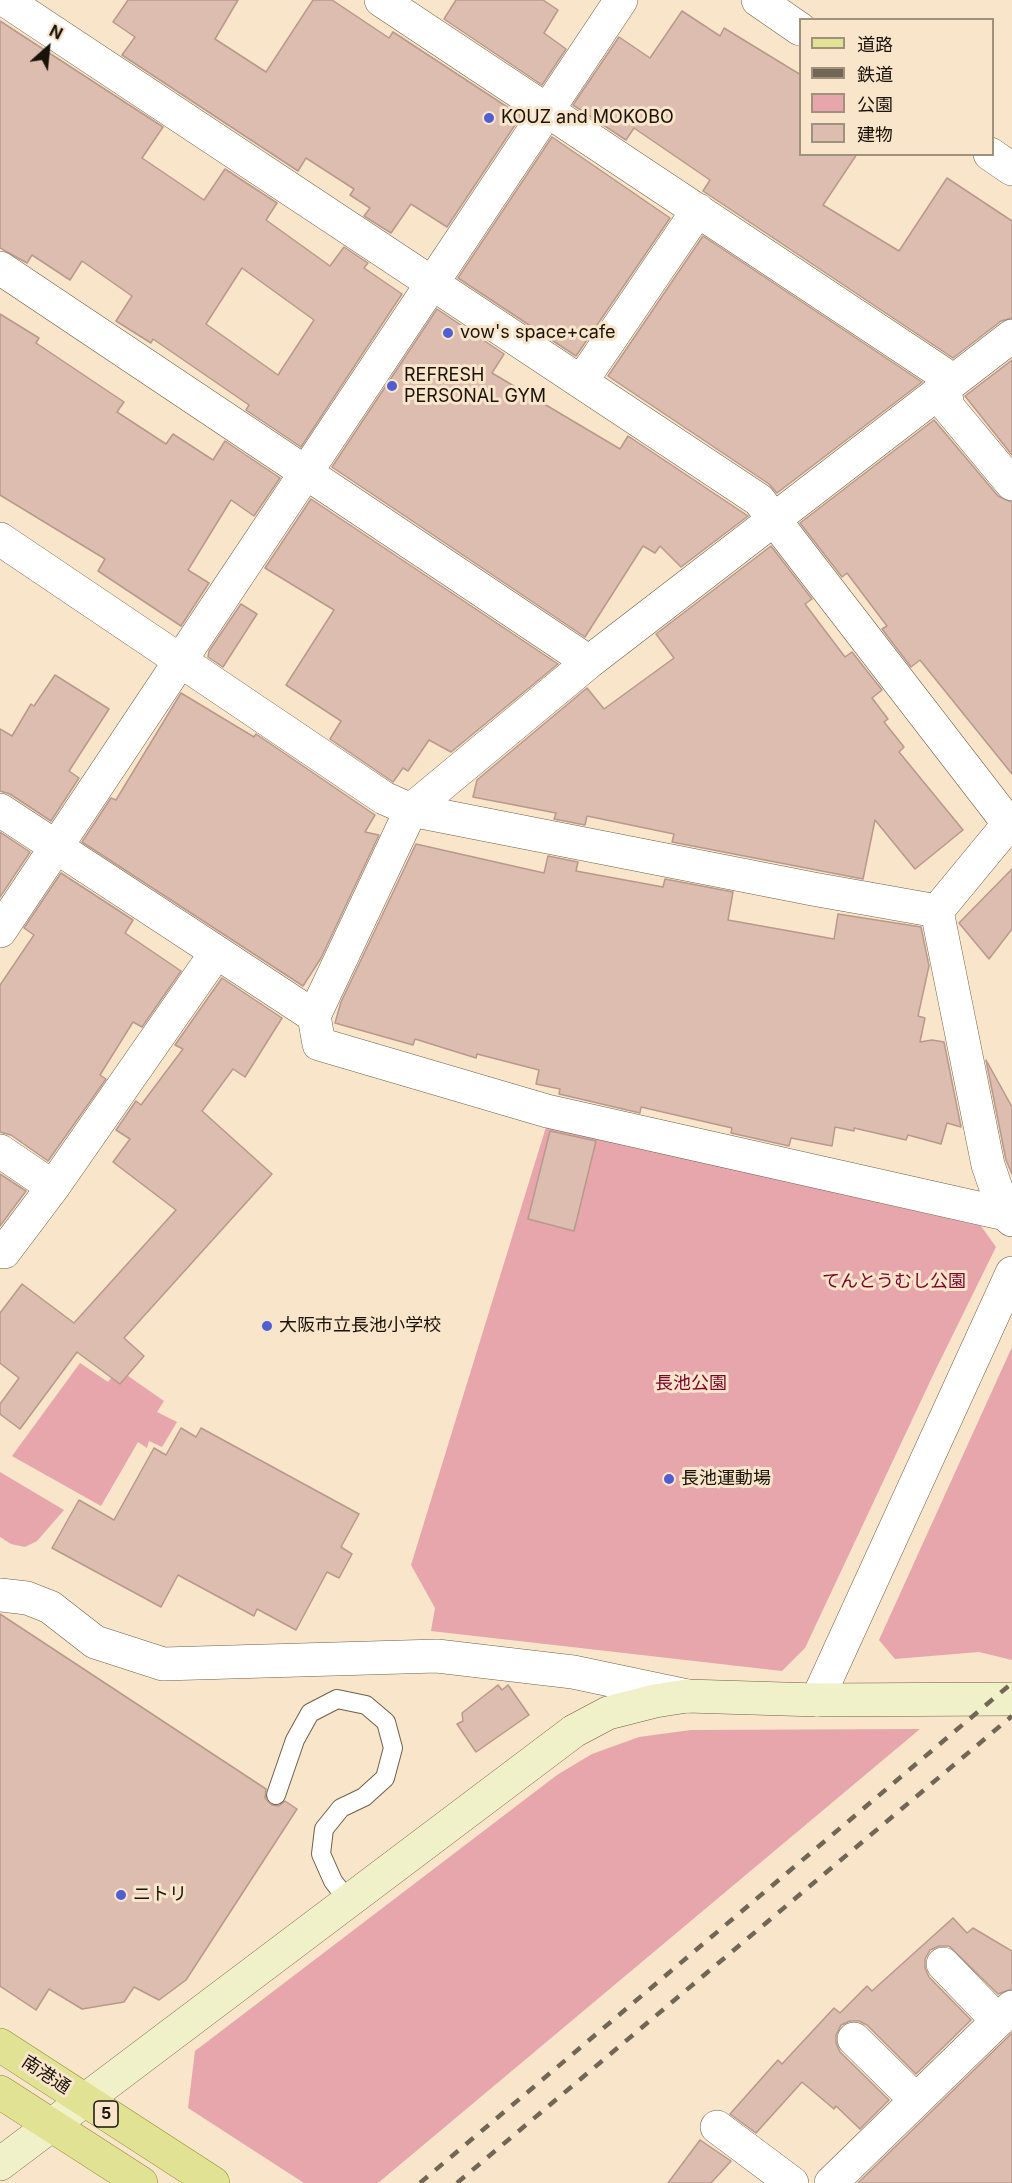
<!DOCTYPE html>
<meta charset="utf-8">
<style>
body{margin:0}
#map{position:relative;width:1012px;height:2183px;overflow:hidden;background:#f8e5ca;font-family:Inter,"Noto Sans JP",sans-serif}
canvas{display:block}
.legend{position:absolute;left:799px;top:18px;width:195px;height:138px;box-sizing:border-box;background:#f8e5ca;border:2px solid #9f917d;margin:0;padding:8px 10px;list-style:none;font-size:18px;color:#191309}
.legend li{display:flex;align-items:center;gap:12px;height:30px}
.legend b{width:30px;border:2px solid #9f917d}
.north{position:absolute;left:18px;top:18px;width:60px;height:60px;-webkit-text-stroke:4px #f8e5ca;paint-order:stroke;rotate:27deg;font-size:16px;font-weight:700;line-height:24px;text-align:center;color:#191309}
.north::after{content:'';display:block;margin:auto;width:21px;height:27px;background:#191309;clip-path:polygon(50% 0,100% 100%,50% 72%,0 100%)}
</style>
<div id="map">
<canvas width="1012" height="2183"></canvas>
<ul class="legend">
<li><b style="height:8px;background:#e1e293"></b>道路</li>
<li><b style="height:8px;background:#726756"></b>鉄道</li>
<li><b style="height:16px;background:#e7a5ac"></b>公園</li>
<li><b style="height:16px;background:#ddbdaf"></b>建物</li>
</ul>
<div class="north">N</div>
</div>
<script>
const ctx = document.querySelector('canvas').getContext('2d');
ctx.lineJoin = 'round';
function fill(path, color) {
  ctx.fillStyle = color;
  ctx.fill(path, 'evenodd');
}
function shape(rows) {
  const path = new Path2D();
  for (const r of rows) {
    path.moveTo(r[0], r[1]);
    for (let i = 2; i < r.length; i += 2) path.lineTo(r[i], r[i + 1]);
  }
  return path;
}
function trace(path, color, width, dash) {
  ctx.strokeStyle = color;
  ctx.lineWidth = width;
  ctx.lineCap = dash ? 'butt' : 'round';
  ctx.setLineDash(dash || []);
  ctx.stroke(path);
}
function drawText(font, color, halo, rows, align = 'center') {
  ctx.font = font + ' Inter,"Noto Sans JP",sans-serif';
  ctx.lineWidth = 6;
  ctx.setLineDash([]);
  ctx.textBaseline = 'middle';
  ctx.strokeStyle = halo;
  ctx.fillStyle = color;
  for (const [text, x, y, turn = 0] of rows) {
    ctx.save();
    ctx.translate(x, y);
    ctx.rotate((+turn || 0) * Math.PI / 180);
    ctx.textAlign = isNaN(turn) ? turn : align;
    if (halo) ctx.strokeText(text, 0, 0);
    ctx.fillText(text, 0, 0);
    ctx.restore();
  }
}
fill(shape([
 [546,1127,981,1226,996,1247,935,1371,805,1648,782,1671,431,1631,435,1608,411,1565],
 [1012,1347,1012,1660,979,1652,895,1659,879,1640],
 [80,1363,108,1382,118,1369,164,1401,157,1412,177,1422,162,1447,149,1441,147,1448,138,1442,101,1506,12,1456],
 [0,1472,64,1510,37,1541,25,1547,11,1544,0,1537],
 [920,1729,378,2183,304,2183,188,2108,195,2051,557,1775,592,1754,639,1737,691,1730]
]), '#e7a5ac');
const building = shape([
 [128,0,238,0,215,39,266,72,313,0,332,0,389,38,393,32,521,116,447,227,411,204,391,233,364,216,370,208,350,195,354,189,306,158,298,171,122,55,135,37,113,22,128,0],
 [456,0,543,0,558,10,544,33,566,49,542,85,444,19,456,0],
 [682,11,720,36,724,28,801,75,801,154,857,154,823,205,899,251,947,178,1012,221,1012,318,1001,321,953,358,703,191,710,180,634,128,626,140,573,105,619,37,650,58,682,11],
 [0,21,163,127,142,158,204,200,225,169,277,203,266,220,330,266,344,247,368,263,364,268,402,294,301,447,246,410,249,405,153,339,151,343,116,321,132,296,82,261,70,280,32,255,27,263,0,248,0,21],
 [242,268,314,320,278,375,206,324,242,268],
 [552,137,670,218,576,356,458,278,552,137],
 [703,236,922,382,777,493,769,484,608,376,703,236],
 [437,309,504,354,492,373,620,449,628,436,748,516,681,567,660,546,655,553,643,546,585,637,332,467,437,309],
 [0,314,39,338,36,343,124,402,117,412,166,444,173,434,213,460,225,441,280,478,254,516,231,500,188,570,209,583,181,626,98,571,105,559,0,495,0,314],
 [1012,360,1012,455,965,396,1012,360],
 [934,420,998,496,1012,502,1012,774,920,660,911,667,882,629,887,626,847,573,842,577,800,523,934,420],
 [311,499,558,664,451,752,429,740,408,771,403,768,393,782,330,739,341,721,286,685,334,610,265,568,311,499],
 [771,546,812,599,805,604,823,628,845,657,852,652,882,690,872,698,888,719,884,722,904,747,899,752,963,830,915,869,875,820,863,879,672,842,674,834,587,816,585,825,554,819,556,813,473,797,477,780,587,688,604,709,674,658,656,634,771,546],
 [241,604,257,614,223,667,208,657,209,651,241,604],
 [55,675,109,709,69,771,79,778,51,821,10,794,0,791,0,729,12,736,31,704,34,706,55,675],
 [181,693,254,737,256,734,375,815,365,832,379,835,321,958,303,986,82,842,111,798,116,800,181,693],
 [0,832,30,852,0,897,0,832],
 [416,844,544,873,548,856,578,862,576,871,663,887,665,879,733,892,728,920,834,939,838,914,921,927,929,966,918,1016,925,1018,920,1042,932,1040,944,1042,961,1127,947,1123,941,1144,908,1135,906,1140,854,1128,854,1131,835,1127,832,1146,791,1138,789,1146,731,1133,732,1128,641,1107,640,1113,559,1094,560,1089,536,1084,539,1070,477,1054,476,1058,415,1039,413,1045,335,1023,341,1002,416,844],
 [1012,869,1012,929,989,959,959,923,1012,869],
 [61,873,133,920,125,933,181,971,142,1027,133,1022,100,1075,106,1079,48,1161,11,1135,0,1132,0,985,34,935,24,928,61,873],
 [222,978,282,1018,245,1077,233,1069,202,1111,272,1174,124,1338,144,1356,120,1384,77,1352,20,1429,0,1414,0,1404,19,1378,0,1363,0,1313,22,1284,74,1323,176,1210,113,1162,130,1139,116,1130,136,1101,141,1105,183,1049,175,1045,222,978],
 [986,1060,1012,1107,1012,1174,1006,1160,986,1060],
 [550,1131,596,1141,574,1231,528,1219,550,1131],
 [0,1174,26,1191,0,1226,0,1174],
 [181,1428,196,1437,201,1428,359,1514,341,1547,352,1554,339,1578,327,1572,296,1630,257,1609,254,1616,178,1575,161,1607,52,1548,79,1500,114,1520,154,1448,166,1455,181,1428],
 [0,1614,266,1789,265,1798,272,1805,279,1806,285,1801,297,1809,186,1980,159,2000,134,1987,124,2002,82,2009,49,1989,36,2010,0,1986,0,1614],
 [498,1685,502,1690,508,1685,529,1715,476,1752,457,1724,463,1721,462,1713,498,1685],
 [953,1918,967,1933,973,1928,1012,1951,1012,1989,998,1994,949,1946,939,1946,930,1950,925,1959,925,1968,929,1977,971,2020,916,2074,867,2025,859,2021,850,2021,841,2025,836,2035,836,2043,840,2052,889,2100,860,2129,836,2106,834,2109,802,2082,756,2133,730,2114,778,2060,782,2064,834,2008,840,2013,867,1986,872,1991,953,1918],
 [1012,2033,1012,2183,858,2183,1011,2034,1012,2033],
 [700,2140,731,2161,711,2183,668,2183,700,2140]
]);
fill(building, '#ddbdaf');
trace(building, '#b8998c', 1.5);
const lane = shape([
 [276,1795,295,1740,310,1713,337,1699,366,1705,386,1722,393,1748,385,1778,364,1797,341,1808,324,1829,321,1854,333,1881,349,1902]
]);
const street = shape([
 [5,0,759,500,1009,824],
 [381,0,942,373,948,407,1012,484],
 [758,0,800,29],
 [990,154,1012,169],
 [0,268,589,662],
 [581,382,698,210],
 [0,539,384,798,411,810,813,889,937,911],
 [0,810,314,1016],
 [937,911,988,1165,1005,1214,1012,1220],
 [937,911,1012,820],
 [0,931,621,0],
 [0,1151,53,1187],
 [1005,1214,547,1111,319,1044,314,1016,411,810,589,662,1012,336],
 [0,1250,4,1252,53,1187,216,953],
 [0,1595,27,1598,50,1607,95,1642,163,1664,437,1656,573,1672,687,1696],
 [817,1700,1012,1273],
 [943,1964,998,2021],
 [854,2039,916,2100],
 [717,2127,792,2183],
 [831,2183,1012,2007]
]);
const secondary = shape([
 [0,2164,574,1731,608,1713,655,1701,687,1696,817,1700,1012,1699]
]);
const primary = shape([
 [0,2045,213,2183],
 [0,2092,141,2183]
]);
trace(lane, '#706048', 20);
trace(street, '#706048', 34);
trace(secondary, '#706048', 34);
trace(primary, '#8e8d34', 34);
trace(lane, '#fff', 18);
trace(street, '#fff', 33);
trace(secondary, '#f0f0c9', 33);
trace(primary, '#e1e293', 33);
trace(shape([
 [420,2183,1012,1683],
 [457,2183,1012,1716]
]), '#726756', 4.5, [10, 10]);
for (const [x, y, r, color] of [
 [489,118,6,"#505dd3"],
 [448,333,6,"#505dd3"],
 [392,386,6,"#505dd3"],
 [267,1326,6,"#505dd3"],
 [669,1479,6,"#505dd3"],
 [121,1895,6,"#505dd3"]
]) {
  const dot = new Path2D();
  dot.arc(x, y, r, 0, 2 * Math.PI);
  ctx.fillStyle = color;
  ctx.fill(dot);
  trace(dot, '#f8e5ca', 2);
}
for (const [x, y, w] of [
 [106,2114,24]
]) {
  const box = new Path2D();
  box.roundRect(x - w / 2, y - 13, w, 26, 4.5);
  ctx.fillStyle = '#f8e5ca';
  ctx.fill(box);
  trace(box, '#191309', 1.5);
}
drawText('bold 16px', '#191309', null, [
 ["5",106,2114]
]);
drawText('18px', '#191309', '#f8e5ca', [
 ["KOUZ and MOKOBO",501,118],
 ["vow's space+cafe",460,333],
 ["REFRESH",404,376],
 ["PERSONAL GYM",404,397],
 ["大阪市立長池小学校",279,1326],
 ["長池運動場",681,1479],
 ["ニトリ",133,1895]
], 'left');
drawText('18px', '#7e002c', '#f8e5ca', [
 ["てんとうむし公園",894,1282],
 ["長池公園",691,1384]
]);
drawText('18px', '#191309', '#f8e5ca', [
 ["南港通",46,2075,33]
]);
</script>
